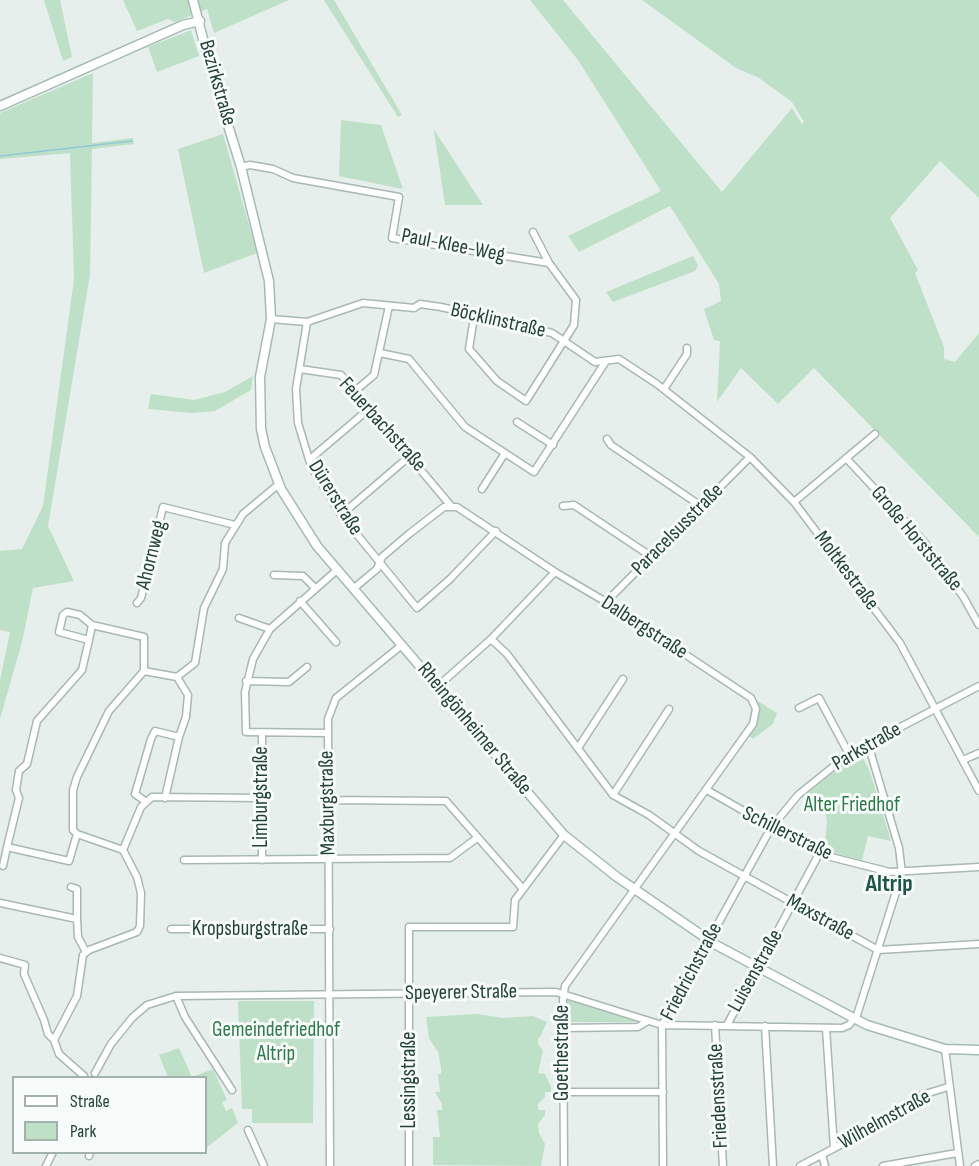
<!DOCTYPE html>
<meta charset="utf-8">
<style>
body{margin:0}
#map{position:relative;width:979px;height:1166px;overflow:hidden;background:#e6efeb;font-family:"Sofia Sans Condensed",sans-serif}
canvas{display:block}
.legend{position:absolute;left:12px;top:1076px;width:195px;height:78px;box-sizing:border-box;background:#f7fbf9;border:2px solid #a3b1ad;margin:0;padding:8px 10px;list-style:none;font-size:18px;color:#24423a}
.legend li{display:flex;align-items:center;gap:12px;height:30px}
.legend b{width:30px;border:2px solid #a3b1ad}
</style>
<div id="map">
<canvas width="979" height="1166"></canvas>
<ul class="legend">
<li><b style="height:8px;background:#fff"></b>Straße</li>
<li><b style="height:16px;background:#bfe0c8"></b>Park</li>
</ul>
</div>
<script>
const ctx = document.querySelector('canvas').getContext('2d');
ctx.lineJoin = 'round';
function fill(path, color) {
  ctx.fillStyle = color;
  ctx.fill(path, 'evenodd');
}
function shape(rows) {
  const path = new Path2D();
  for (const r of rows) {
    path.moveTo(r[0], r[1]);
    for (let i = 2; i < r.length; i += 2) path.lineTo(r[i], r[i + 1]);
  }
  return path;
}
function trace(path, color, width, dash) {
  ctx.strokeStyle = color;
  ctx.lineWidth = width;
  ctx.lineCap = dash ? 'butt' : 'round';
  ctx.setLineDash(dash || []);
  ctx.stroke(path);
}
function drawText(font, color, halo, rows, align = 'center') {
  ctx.font = font + ' "Sofia Sans Condensed",sans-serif';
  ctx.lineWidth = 6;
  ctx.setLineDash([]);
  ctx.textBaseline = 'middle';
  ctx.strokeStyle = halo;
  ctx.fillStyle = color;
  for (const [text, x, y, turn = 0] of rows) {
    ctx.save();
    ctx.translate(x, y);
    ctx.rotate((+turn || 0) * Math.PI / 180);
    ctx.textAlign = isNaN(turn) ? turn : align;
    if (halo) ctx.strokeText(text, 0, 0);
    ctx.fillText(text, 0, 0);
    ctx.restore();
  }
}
fill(shape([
 [44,0,60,0,72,57,63,61],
 [123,0,289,0,214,33,207,9,175,22,168,19,137,31],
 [324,0,334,0,402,115,398,117],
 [530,0,563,0,722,192,792,108,802,124,804,122,792,102,759,78,736,68,642,0,979,0,979,198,940,161,890,218,918,270,915,273,944,347,944,359,955,362,979,333,979,537,814,368,778,404,741,368,717,402,720,341,714,340,704,309,721,301,719,284,670,206,579,252,568,236,661,191,578,60],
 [191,30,199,56,157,72,148,47],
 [93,73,92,143,133,138,134,144,92,149,90,275,48,526,74,581,33,588,22,642,0,719,0,680,10,632,0,630,0,551,22,549,43,506,74,279,70,153,0,159,0,113],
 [341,120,381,125,403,189,339,176],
 [434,131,435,131,483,205,445,205],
 [223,134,257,253,204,273,178,149],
 [693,256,698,265,695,271,613,302,606,292],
 [253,376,251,390,215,411,192,413,148,409,151,394,194,400,225,392],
 [756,700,777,713,773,724,753,739,749,736,759,717],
 [861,754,870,772,891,841,868,836,862,860,822,850,825,844,827,822,823,801,808,793,848,761],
 [568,1000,638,1022,568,1022],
 [238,1001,314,1001,313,1123,252,1123,252,1109,242,1109],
 [477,1014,503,1018,533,1016,547,1022,540,1037,538,1038,538,1044,543,1051,538,1073,545,1074,551,1087,551,1092,545,1092,545,1097,538,1104,538,1110,545,1110,545,1115,538,1124,539,1133,545,1144,541,1166,433,1165,433,1137,440,1137,437,1110,442,1110,442,1104,435,1092,440,1092,438,1074,441,1074,441,1068,438,1052,429,1038,426,1017],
 [179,1048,192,1077,213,1069,227,1100,222,1102,226,1111,232,1108,238,1123,206,1148,206,1078,168,1077,159,1055]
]), '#bfe0c8');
trace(shape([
 [0,156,132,141]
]), '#8ec9d4', 1.5);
const street = shape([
 [241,167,250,165,273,169,293,178,399,197,392,238,549,263,576,300,574,325,526,401,497,381,469,349,474,317],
 [533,232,549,263],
 [271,319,307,322,363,303,414,308,420,304,441,307,552,333,595,362,619,359,657,384,750,457,794,502,900,643,979,791],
 [307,322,296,389,298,423,311,466,341,515,417,608,450,579,496,531],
 [380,353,409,359,465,427,534,472,606,361],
 [300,369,341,375,451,506],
 [664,389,687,354,687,348],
 [355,391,374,375,389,306],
 [517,422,553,445],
 [607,439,611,445,701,506],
 [846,458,926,544,964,598,979,625],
 [309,460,370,408],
 [482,489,505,453],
 [794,502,875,434],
 [563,506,574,505,652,557],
 [341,515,411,455],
 [274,575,303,576,315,588],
 [353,589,377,569,382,557,409,534,444,507,457,507,555,572,606,602,751,698,756,709,753,724,565,986,563,1000,564,1166],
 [300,601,336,642],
 [606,602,750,457],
 [137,603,141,598,163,507,235,525],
 [239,618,270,629],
 [92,625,89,640,59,632,63,615,67,612,80,615,92,625,144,637,144,671],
 [491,639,507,654,613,795,649,815,699,851,878,950,979,944],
 [246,681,289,682,307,667],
 [437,687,491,639,555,572],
 [799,708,819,698,849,754],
 [327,733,246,732,245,692,253,659,270,629,337,570],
 [262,734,262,860],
 [578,748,623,679],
 [963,760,979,753],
 [707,790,819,854,890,872,979,867],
 [613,795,669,709],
 [165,798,179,737],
 [328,800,446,801,523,889],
 [145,801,135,794,151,739,155,731,179,737,186,717,188,695,177,677],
 [77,834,69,861,7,847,19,798,16,790,19,771,27,764,37,721,82,670,89,640],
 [123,850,141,807,152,797,262,798],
 [184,860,450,858,477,838],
 [3,866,7,847],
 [71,887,77,889,77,919],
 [0,903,77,919,78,937,86,952],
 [171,929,330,929],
 [0,958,25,965,24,974,44,1020,48,1034,54,1040],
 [176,996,185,1017,232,1090],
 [715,1025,723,1166],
 [727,1025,819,854],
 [765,1026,773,1166],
 [563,1028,638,1027,648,1021],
 [826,1028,834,1148],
 [945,1049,960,1166],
 [95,1073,111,1044,132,1018,147,1005,176,996,556,992,662,1025,842,1028,849,1025,857,1015,902,873,899,848,868,744],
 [84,1076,59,1054,54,1040,77,996,83,955,89,950,137,932,140,926,141,893,137,877,123,850,77,834,73,830,73,790,77,777,109,711,144,671,177,677,195,663,204,608,223,569,225,543,243,514,279,484],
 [564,1092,663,1092],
 [248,1130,264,1166],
 [822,1155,825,1166],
 [89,1156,90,1152],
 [46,1166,53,1152],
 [330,1166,328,719,336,698,402,645],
 [409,1166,409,927,513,927,515,900,564,835],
 [663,1166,662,1025,771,828,798,795,849,754,979,686],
 [800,1166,873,1128,922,1095,948,1087],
 [883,1166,957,1153],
 [975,1166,979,1164]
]);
const secondary = shape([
 [193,0,212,74,241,167,269,281,271,319,260,377,261,429,265,447,281,489,317,546,564,835,617,877,716,945,867,1025,945,1049,979,1050],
 [0,106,183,25,200,21]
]);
trace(street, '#a8b8b2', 9);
trace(secondary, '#a4bbb3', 11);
trace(street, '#fff', 6);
trace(secondary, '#fff', 8);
drawText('21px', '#24423a', '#f7fbf9', [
 ["Bezirkstraße",217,83,74],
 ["Paul-Klee-Weg",453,246,11],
 ["Böcklinstraße",498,321,13],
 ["Feuerbachstraße",382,425,48],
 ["Dürerstraße",335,498,58],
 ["Paracelsusstraße",678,530,-45],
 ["Große Horststraße",916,539,50],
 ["Ahornweg",152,555,-76],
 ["Moltkestraße",846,571,53],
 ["Dalbergstraße",644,628,33],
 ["Rheingönheimer Straße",474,729,50],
 ["Parkstraße",867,747,-30],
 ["Limburgstraße",262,797,-90],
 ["Maxburgstraße",328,803,-91],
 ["Schillerstraße",787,834,26],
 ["Maxstraße",820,918,29],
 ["Kropsburgstraße",250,930],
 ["Luisenstraße",756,971,-61],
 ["Friedrichstraße",692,972,-62],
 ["Speyerer Straße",461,993,-1],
 ["Goethestraße",563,1053,-90],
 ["Lessingstraße",410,1080,-90],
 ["Friedensstraße",719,1096,-93],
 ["Wilhelmstraße",885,1120,-29]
]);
drawText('21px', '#2d7a4b', '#f7fbf9', [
 ["Alter Friedhof",852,806],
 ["Gemeindefriedhof",276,1031],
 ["Altrip",276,1055]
]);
drawText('bold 24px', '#1f5548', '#f7fbf9', [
 ["Altrip",889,885]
]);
</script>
